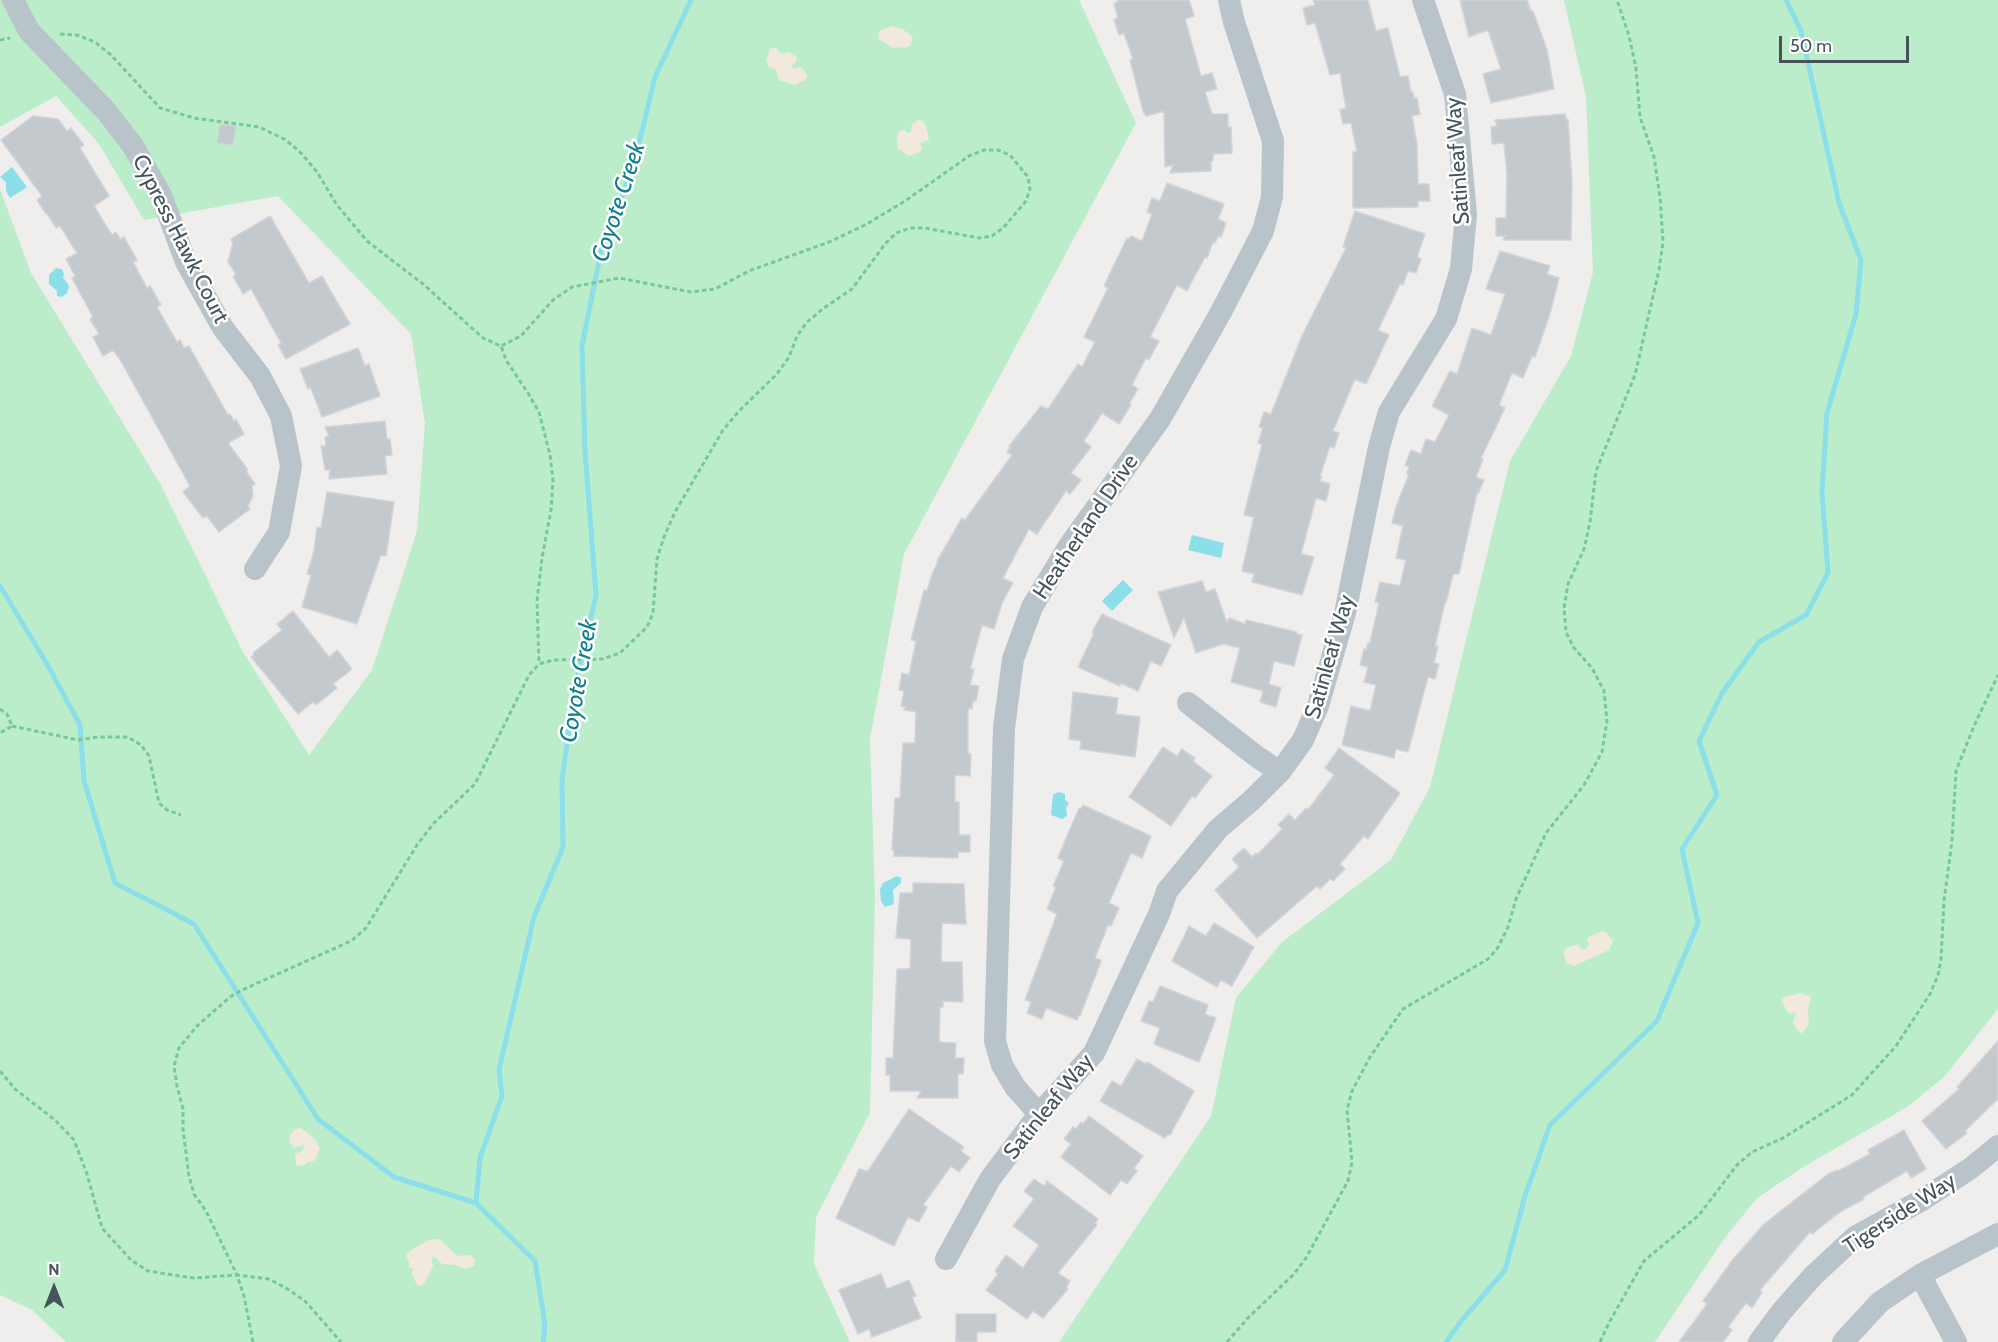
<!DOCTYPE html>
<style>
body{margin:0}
#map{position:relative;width:1998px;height:1342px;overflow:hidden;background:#f0eded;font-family:Cabin,sans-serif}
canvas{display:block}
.north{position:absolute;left:24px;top:1258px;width:60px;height:60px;-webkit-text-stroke:4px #fff;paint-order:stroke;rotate:0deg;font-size:16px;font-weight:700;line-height:24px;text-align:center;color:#46535a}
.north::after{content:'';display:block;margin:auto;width:21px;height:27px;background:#46535a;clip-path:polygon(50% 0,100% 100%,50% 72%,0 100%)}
.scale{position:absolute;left:1779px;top:36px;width:130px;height:27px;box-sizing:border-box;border:3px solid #46535a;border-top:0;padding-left:8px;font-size:18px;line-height:21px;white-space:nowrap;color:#46535a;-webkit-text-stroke:4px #fff;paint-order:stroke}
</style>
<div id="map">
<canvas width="1998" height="1342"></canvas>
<div class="north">N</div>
<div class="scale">50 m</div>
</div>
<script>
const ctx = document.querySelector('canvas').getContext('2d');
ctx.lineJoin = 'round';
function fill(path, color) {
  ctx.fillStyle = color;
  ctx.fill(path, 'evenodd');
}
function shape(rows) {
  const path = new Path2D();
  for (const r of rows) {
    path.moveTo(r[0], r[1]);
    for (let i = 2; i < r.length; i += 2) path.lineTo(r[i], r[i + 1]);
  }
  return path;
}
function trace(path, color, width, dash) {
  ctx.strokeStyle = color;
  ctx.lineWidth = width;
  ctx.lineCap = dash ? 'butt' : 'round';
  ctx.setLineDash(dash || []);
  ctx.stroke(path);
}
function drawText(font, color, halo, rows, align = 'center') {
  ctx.font = font + ' Cabin,sans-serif';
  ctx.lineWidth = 5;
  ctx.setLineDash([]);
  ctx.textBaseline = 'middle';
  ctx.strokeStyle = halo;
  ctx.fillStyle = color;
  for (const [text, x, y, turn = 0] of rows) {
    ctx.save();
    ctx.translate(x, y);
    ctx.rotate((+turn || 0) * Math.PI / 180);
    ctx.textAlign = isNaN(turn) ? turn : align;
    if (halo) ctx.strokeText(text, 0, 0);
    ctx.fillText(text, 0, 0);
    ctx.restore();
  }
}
fill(shape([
 [0,0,1079,0,1136,123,904,554,870,739,875,897,870,1113,816,1217,814,1264,850,1342,66,1342,32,1310,0,1295,0,189,31,273,161,485,243,652,309,755,372,670,417,531,425,423,411,334,278,196,144,220,99,144,56,96,0,127],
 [1564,0,1998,0,1998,1009,1944,1077,1907,1107,1805,1166,1757,1198,1724,1239,1655,1342,1059,1342,1211,1116,1236,998,1282,942,1391,860,1430,787,1510,461,1571,356,1593,272,1586,97]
]), '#bcedca');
fill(shape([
 [891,26,902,29,911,35,913,39,911,44,908,47,893,48,879,39,878,34,880,31],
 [776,48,781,54,788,52,797,57,796,62,792,64,793,69,800,67,803,69,807,75,807,79,795,85,779,80,776,70,769,67,766,61,770,49],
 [918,120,923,121,926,126,929,140,920,143,922,149,920,152,909,156,898,149,897,136,899,131,904,130,909,133,911,131,912,124],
 [1602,931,1606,933,1613,941,1609,950,1574,966,1566,963,1564,952,1566,948,1578,944,1581,949,1586,949,1589,945,1587,938],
 [1801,993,1811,997,1808,1009,1809,1025,1801,1034,1793,1023,1796,1012,1789,1014,1781,1000,1785,997],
 [301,1128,316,1140,320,1149,314,1161,308,1162,303,1166,296,1165,295,1154,302,1151,304,1145,293,1148,289,1140,290,1135,295,1129],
 [439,1239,458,1256,471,1255,475,1260,474,1266,466,1269,456,1265,442,1264,434,1256,432,1258,433,1267,423,1285,420,1286,416,1283,412,1274,413,1268,409,1267,409,1262,406,1257,408,1252,428,1240]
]), '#f1e9de');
fill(shape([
 [12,167,27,187,10,198,6,191,6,182,0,177],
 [56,268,62,269,64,274,63,277,69,286,67,293,62,297,57,296,57,291,49,284,49,275],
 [1192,535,1224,543,1221,558,1188,550],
 [1123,580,1133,590,1112,611,1102,601],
 [1058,792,1065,794,1065,800,1069,803,1066,808,1067,816,1062,819,1051,815,1053,795],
 [897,876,901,878,901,883,893,890,894,904,885,907,881,901,880,889,883,883]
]), '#8bdfe8');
trace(shape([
 [0,586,47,664,80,725,84,781,115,883,194,924,318,1119,394,1177,476,1203,535,1261,545,1325,543,1342],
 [476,1203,480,1158,502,1096,499,1070,534,917,563,847,562,780,574,693,596,595,585,451,582,346,601,251,634,164,655,77,691,0],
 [1446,1342,1462,1320,1505,1270,1525,1196,1550,1125,1657,1021,1698,923,1682,849,1717,795,1699,741,1722,693,1759,642,1806,615,1828,573,1822,492,1827,413,1856,314,1861,260,1839,203,1801,31,1786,0]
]), '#8bdfe8', 5);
const building = shape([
 [1117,0,1189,0,1194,16,1185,19,1201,76,1212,73,1217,89,1205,92,1212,114,1228,114,1228,127,1231,127,1232,153,1213,154,1213,161,1211,161,1211,171,1170,173,1173,165,1165,167,1164,111,1146,116,1143,111,1130,60,1133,59,1124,33,1119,35,1114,20,1118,18,1114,4,1118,2,1117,0],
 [1313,0,1368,0,1376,31,1388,28,1400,77,1408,76,1411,92,1413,92,1414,99,1417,98,1420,114,1412,116,1417,145,1418,184,1429,184,1430,201,1418,201,1418,207,1353,208,1353,152,1357,152,1351,123,1343,124,1340,110,1346,108,1340,73,1330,75,1315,23,1307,25,1303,8,1315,5,1313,0],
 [1460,0,1527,0,1531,11,1533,11,1547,50,1554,89,1491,103,1483,74,1501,69,1488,30,1469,37,1460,0],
 [1565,114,1566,119,1568,119,1572,182,1571,240,1503,240,1505,236,1496,236,1496,218,1506,218,1507,174,1504,143,1492,144,1491,127,1497,126,1495,120,1565,114],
 [33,116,58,119,67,131,71,128,84,145,80,148,109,196,94,206,112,235,116,232,120,239,124,237,137,260,133,262,147,288,150,286,161,305,157,307,177,342,180,340,184,348,189,346,228,415,230,414,234,421,236,419,244,434,228,443,248,470,246,471,255,484,252,486,253,496,248,506,250,509,219,532,207,516,203,518,183,492,190,486,122,363,113,350,103,356,93,337,99,334,90,319,93,317,72,278,75,276,66,259,77,253,60,226,56,228,47,213,46,214,37,200,42,196,1,140,33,116],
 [220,124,236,126,233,145,217,143,220,124],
 [1167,183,1224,204,1218,219,1226,223,1221,237,1218,236,1215,243,1213,242,1207,258,1205,257,1187,291,1177,285,1150,337,1159,341,1149,360,1146,358,1132,385,1138,389,1129,404,1131,405,1119,424,1102,413,1084,441,1091,447,1071,473,1081,480,1070,494,1066,491,1037,534,1029,529,1003,578,1013,583,1002,603,994,629,982,625,970,669,974,669,970,685,979,686,976,701,973,701,972,709,968,709,968,754,971,754,970,776,955,775,955,802,959,802,959,835,970,835,970,852,958,852,958,858,894,856,894,850,892,850,895,798,900,798,903,743,915,743,916,712,904,710,905,707,901,706,904,691,899,690,902,673,909,675,916,641,911,640,924,590,927,591,932,574,938,562,937,561,962,518,965,520,1012,455,1007,452,1010,447,1009,446,1041,406,1048,409,1078,364,1082,367,1095,342,1084,337,1108,288,1104,286,1127,238,1129,239,1131,236,1142,241,1152,214,1147,212,1152,198,1160,201,1167,183],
 [1355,211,1425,234,1417,257,1421,259,1416,273,1408,271,1403,285,1400,284,1378,330,1389,335,1366,384,1355,379,1333,431,1339,433,1334,448,1330,446,1320,476,1322,476,1320,481,1330,484,1326,501,1316,498,1301,554,1314,557,1302,595,1252,582,1254,574,1242,571,1254,517,1244,515,1262,444,1258,443,1263,428,1259,427,1264,412,1271,414,1302,336,1346,248,1343,247,1355,211],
 [270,216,309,283,322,276,350,324,286,359,278,345,281,343,251,289,243,294,233,276,236,274,228,262,233,243,231,239,270,216],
 [1500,251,1550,266,1547,274,1559,278,1549,317,1535,357,1532,356,1523,378,1512,373,1499,405,1505,408,1481,458,1483,459,1476,477,1484,480,1478,494,1477,493,1459,574,1453,574,1446,603,1445,602,1435,646,1438,646,1434,663,1439,664,1435,679,1428,677,1408,752,1396,749,1394,758,1342,745,1351,706,1370,711,1376,685,1364,682,1368,667,1360,665,1364,649,1366,650,1368,643,1370,643,1379,603,1375,602,1380,582,1400,586,1406,560,1396,558,1403,526,1392,523,1396,507,1409,474,1407,474,1409,467,1405,465,1411,450,1421,454,1426,439,1435,442,1449,415,1432,406,1450,371,1457,374,1472,328,1491,335,1505,294,1486,289,1500,251],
 [358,348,365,366,369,364,380,396,322,417,311,388,308,389,300,369,358,348],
 [385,421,387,439,390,439,392,455,385,456,387,474,329,479,330,470,325,470,321,446,326,446,325,437,329,436,325,427,385,421],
 [327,492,394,502,386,556,381,555,357,624,302,607,311,575,307,574,314,551,317,527,321,528,327,492],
 [1202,581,1206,592,1215,589,1227,623,1229,618,1245,624,1246,620,1297,632,1296,634,1302,635,1294,666,1274,661,1269,684,1281,688,1276,707,1260,702,1263,691,1231,682,1240,648,1223,644,1196,653,1184,618,1174,638,1158,592,1202,581],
 [293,611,329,657,337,650,352,669,333,684,337,688,316,705,313,702,298,714,251,657,254,655,253,653,282,630,277,624,293,611],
 [1102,614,1171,645,1161,666,1151,661,1138,691,1120,683,1120,686,1078,667,1094,633,1092,632,1102,614],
 [1073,692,1118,698,1116,714,1140,717,1135,757,1080,749,1081,741,1069,739,1073,692],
 [1163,747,1177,756,1182,749,1195,758,1193,761,1212,776,1195,798,1192,796,1171,826,1129,797,1163,747],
 [1339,748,1400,793,1368,839,1364,836,1340,864,1345,869,1333,881,1330,879,1320,889,1317,886,1257,938,1215,890,1239,867,1232,859,1244,848,1252,857,1256,853,1258,854,1282,829,1278,825,1289,814,1295,820,1306,808,1308,810,1334,775,1325,768,1339,748],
 [1083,805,1151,836,1142,858,1131,853,1109,903,1119,908,1111,926,1108,925,1095,958,1101,960,1100,964,1080,1016,1079,1015,1077,1020,1046,1008,1042,1019,1027,1013,1031,1002,1025,1000,1057,914,1047,909,1056,887,1053,886,1064,861,1058,858,1079,808,1081,809,1083,805],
 [913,883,964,884,964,887,966,924,942,923,941,962,962,962,963,1002,943,1001,943,1007,940,1007,939,1040,940,1042,956,1043,955,1058,964,1058,963,1074,958,1074,958,1098,917,1098,921,1091,890,1091,890,1075,886,1075,886,1058,893,1058,897,969,910,969,911,939,896,938,900,893,913,893,913,883],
 [1214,923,1254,947,1232,986,1221,980,1217,987,1172,961,1189,926,1206,936,1214,923],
 [1160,986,1208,1005,1205,1014,1216,1018,1199,1062,1154,1044,1160,1028,1141,1021,1149,1001,1153,1002,1160,986],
 [1998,1041,1998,1099,1965,1131,1967,1133,1946,1149,1922,1121,1959,1089,1957,1087,1998,1041],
 [1137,1059,1146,1064,1147,1062,1194,1091,1170,1135,1168,1134,1165,1138,1100,1101,1112,1081,1121,1086,1137,1059],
 [909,1109,964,1147,961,1151,970,1158,959,1172,951,1166,923,1205,927,1207,919,1222,908,1217,894,1246,836,1218,859,1169,868,1171,909,1109],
 [1089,1116,1143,1156,1134,1168,1137,1171,1127,1184,1121,1180,1110,1195,1061,1157,1071,1144,1064,1139,1073,1127,1076,1129,1081,1122,1083,1124,1089,1116],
 [1904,1130,1926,1169,1911,1178,1907,1171,1863,1197,1864,1199,1840,1212,1812,1234,1810,1232,1760,1290,1762,1292,1752,1308,1746,1303,1728,1327,1732,1330,1723,1342,1679,1342,1707,1304,1703,1301,1734,1258,1764,1224,1828,1174,1837,1170,1838,1171,1870,1154,1868,1150,1904,1130],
 [1034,1179,1044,1186,1047,1181,1098,1219,1095,1223,1097,1225,1058,1273,1070,1281,1066,1288,1068,1289,1043,1318,1033,1311,1027,1319,986,1290,998,1274,995,1271,1006,1255,1023,1268,1039,1245,1013,1226,1034,1199,1024,1191,1034,1179],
 [881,1274,887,1289,909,1280,916,1296,912,1297,921,1318,872,1337,869,1329,858,1334,839,1290,881,1274],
 [956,1314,996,1314,996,1332,977,1332,977,1342,956,1342,956,1314]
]);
fill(building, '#c4c9cd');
trace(building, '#d1d4d9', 1.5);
trace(shape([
 [60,34,77,35,95,42,111,55,160,108,194,118,259,127,286,140,302,154,317,172,337,205,367,241,423,284,483,338,501,346,506,360,528,393,539,412,550,455,553,480,551,510,542,558,537,601,539,664],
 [0,40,10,38],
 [0,709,7,714,12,726,0,733],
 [12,726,78,740,98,737,128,737,141,745,149,756,159,803,167,810,181,815],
 [0,1071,15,1089,55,1120,74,1140,87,1174,102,1228,131,1260,148,1271,193,1278,237,1275,206,1211,194,1194,189,1176,183,1129,183,1109,177,1086,174,1066,179,1048,197,1026,230,997,242,990,351,941,366,928,417,845,433,824,475,784,529,675,539,664,553,660,603,659,620,653,647,627,653,613,657,559,664,537,675,512,723,430,739,411,777,374,789,357,797,336,807,322,824,308,852,289,885,244,896,233,910,228,925,228,979,238,992,236,1004,227,1026,201,1030,189,1028,177,1010,155,998,150,984,150,969,156,905,201,867,224,829,242,749,271,715,289,691,292,619,278,572,287,553,300,521,336,501,346],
 [253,1342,244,1296,237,1275,269,1279,286,1288,305,1301,341,1342],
 [1227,1342,1248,1318,1294,1274,1306,1258,1348,1181,1352,1162,1347,1110,1352,1091,1370,1057,1403,1009,1488,959,1497,949,1508,927,1516,899,1546,833,1584,785,1602,752,1607,721,1604,691,1592,668,1574,648,1566,632,1564,608,1568,584,1584,549,1590,522,1596,471,1635,375,1659,270,1663,242,1660,197,1654,157,1640,117,1636,68,1629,36,1617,0],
 [1600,1342,1610,1321,1644,1261,1699,1215,1737,1165,1752,1152,1783,1138,1852,1095,1896,1046,1930,994,1938,975,1941,959,1944,901,1952,841,1956,771,1974,726,1998,675]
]), '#76c997', 3, [4.5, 3]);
trace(shape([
 [13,0,29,31,107,112,133,146,161,195,186,262,223,328,260,376,281,416,291,466,279,532,255,569],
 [1188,703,1256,756,1280,772],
 [1039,1114,1015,1087,1002,1065,995,1041,1004,728,1013,659,1032,607,1069,546,1160,419,1221,312,1263,231,1272,197,1273,141,1234,22,1229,0],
 [946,1259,990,1179,1039,1114,1094,1053,1159,914,1167,891,1218,829,1252,800,1280,772,1303,740,1318,706,1345,613,1379,447,1389,412,1446,319,1461,269,1466,214,1455,94,1423,0],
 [1920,1275,1956,1342],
 [1759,1342,1782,1311,1813,1276,1855,1237,1922,1200,1971,1168,1998,1146],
 [1843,1342,1880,1302,1920,1275,1998,1234]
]), '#b9c3ca', 22);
drawText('22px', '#46535a', '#fff', [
 ["Satinleaf Way",1458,161,-94],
 ["Cypress Hawk Court",180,239,63],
 ["Heatherland Drive",1086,527,-56],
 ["Satinleaf Way",1330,657,-74],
 ["Satinleaf Way",1049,1107,-51],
 ["Tigerside Way",1900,1214,-33]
]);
drawText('italic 24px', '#11808c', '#fff', [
 ["Coyote Creek",619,202,-72],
 ["Coyote Creek",579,681,-80]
]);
</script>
